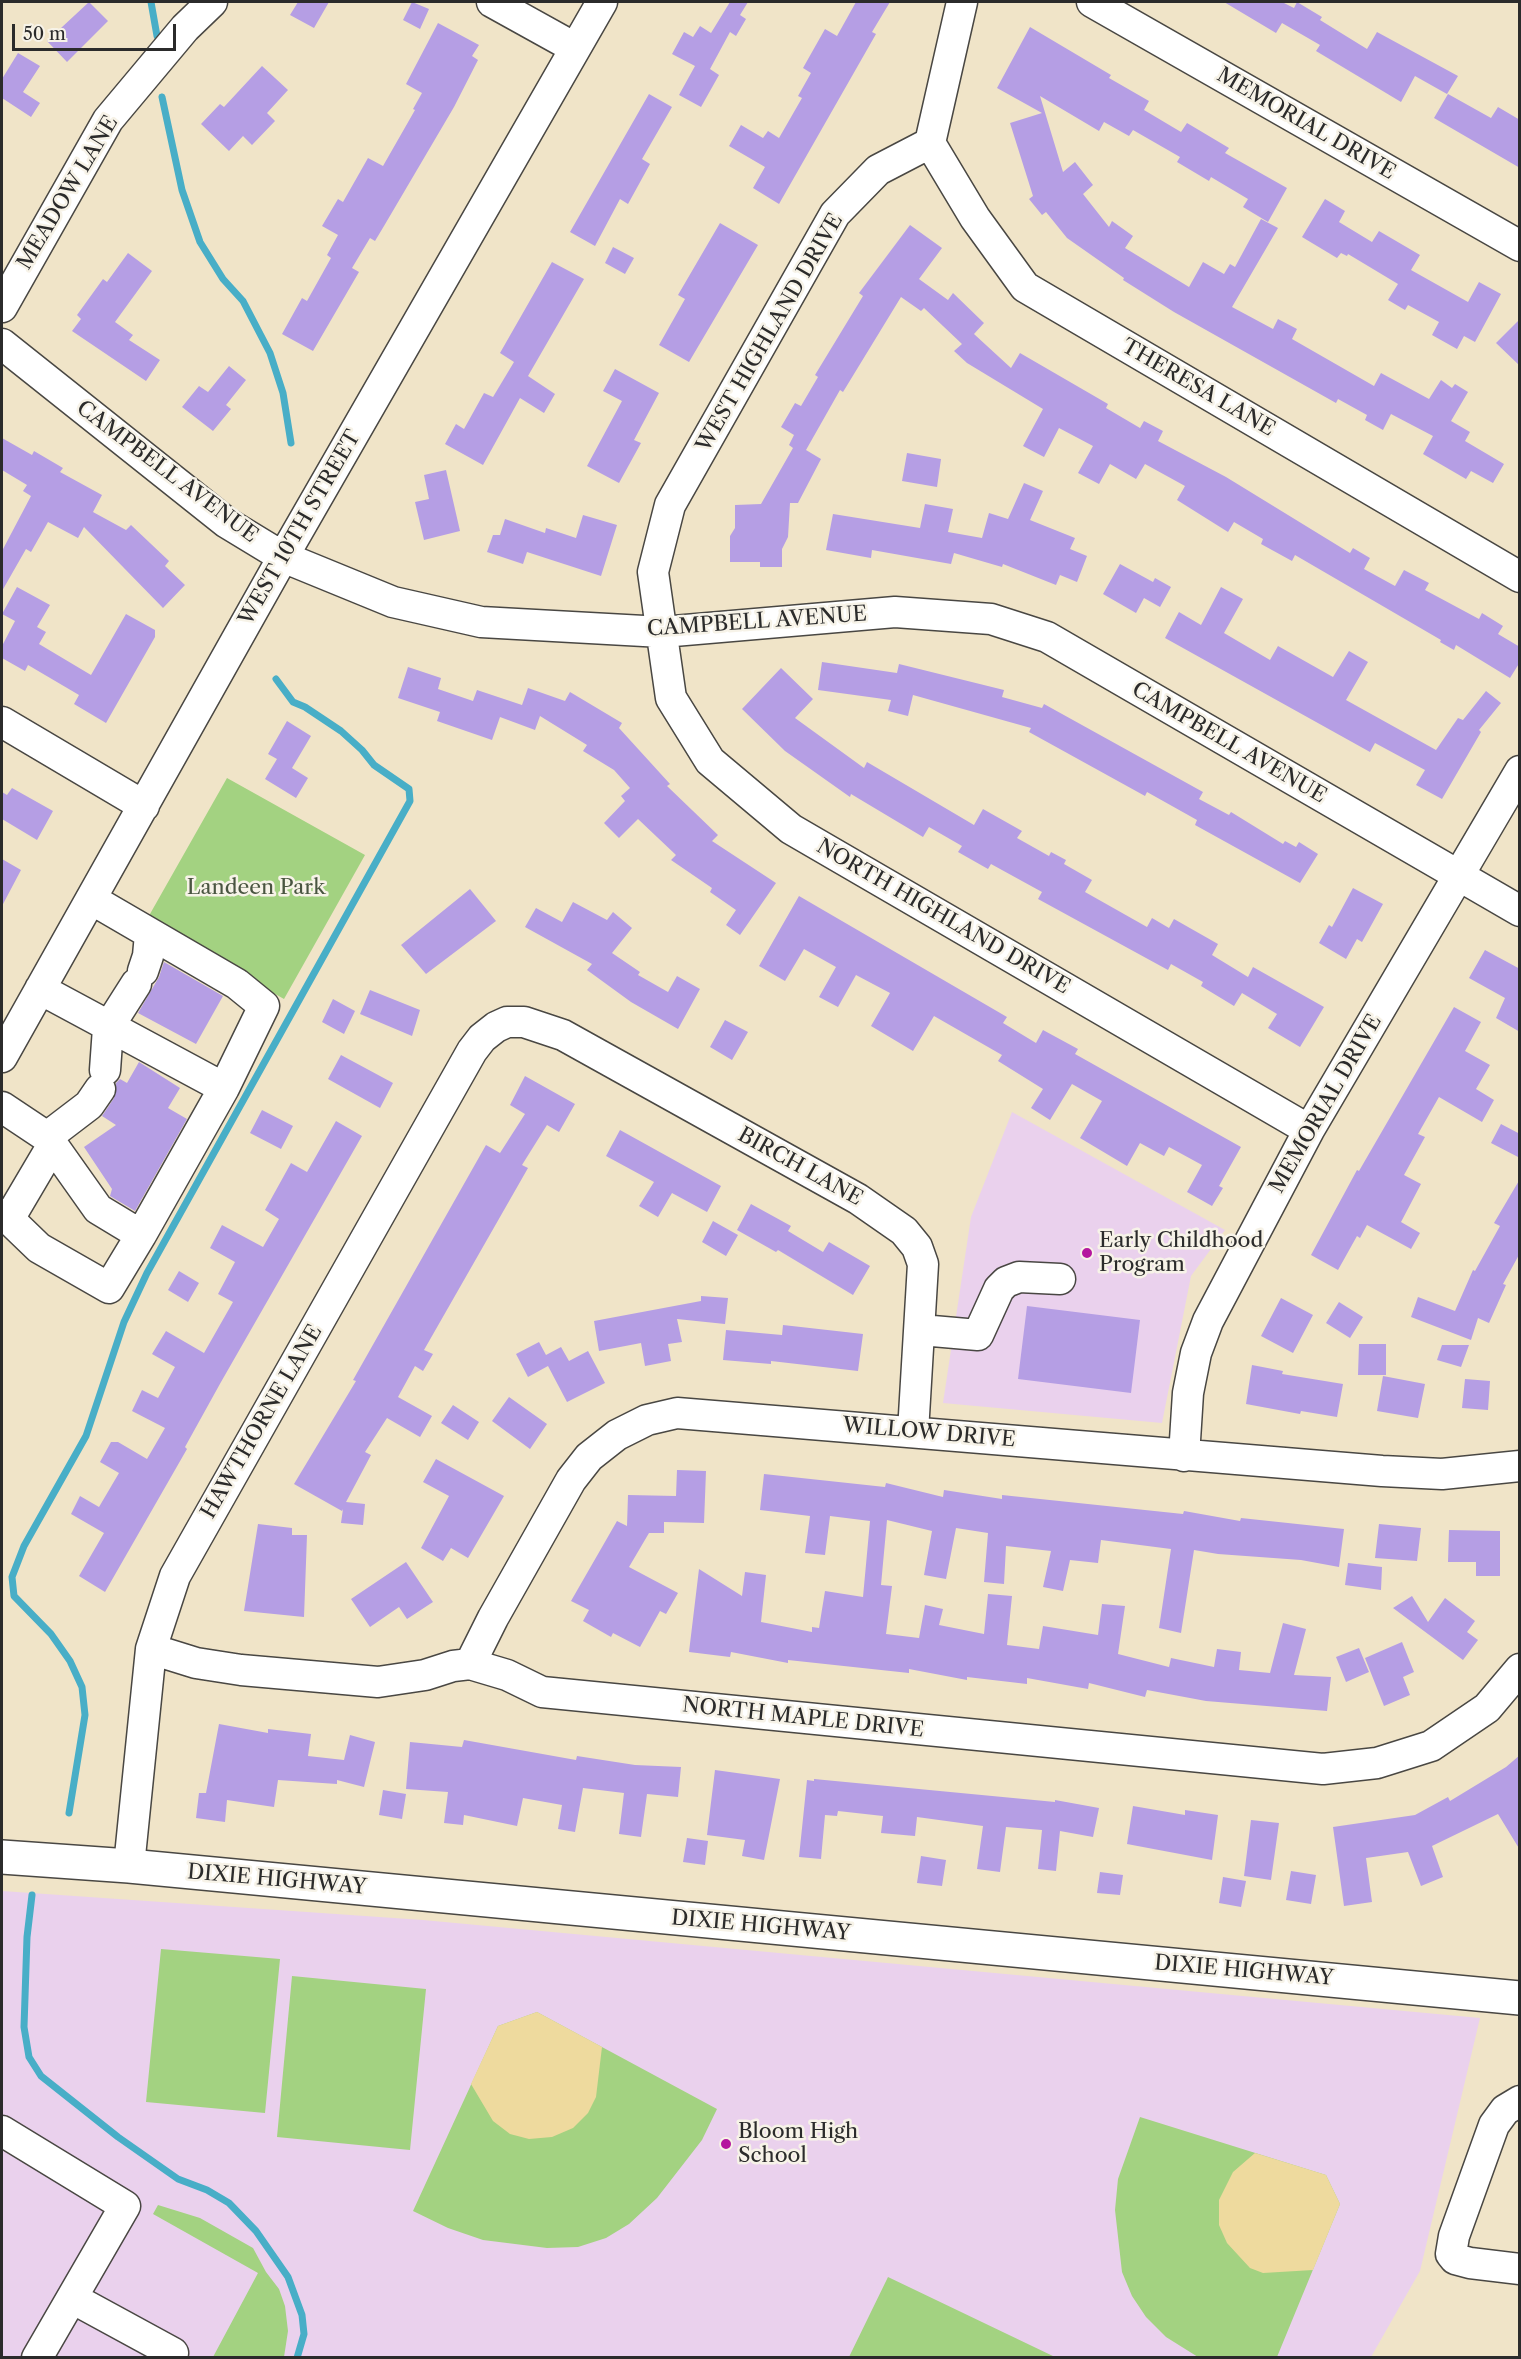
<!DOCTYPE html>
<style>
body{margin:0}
#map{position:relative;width:1521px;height:2359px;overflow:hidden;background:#f0e4c8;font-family:"Libre Caslon Text",serif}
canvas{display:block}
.frame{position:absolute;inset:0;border:3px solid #2b2b2b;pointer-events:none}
.scale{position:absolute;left:12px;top:24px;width:164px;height:27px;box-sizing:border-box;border:3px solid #2b2b2b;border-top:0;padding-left:8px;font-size:18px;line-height:21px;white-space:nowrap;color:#2b2b2b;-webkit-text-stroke:4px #f7f3e8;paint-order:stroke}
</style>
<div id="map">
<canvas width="1521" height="2359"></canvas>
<div class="frame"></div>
<div class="scale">50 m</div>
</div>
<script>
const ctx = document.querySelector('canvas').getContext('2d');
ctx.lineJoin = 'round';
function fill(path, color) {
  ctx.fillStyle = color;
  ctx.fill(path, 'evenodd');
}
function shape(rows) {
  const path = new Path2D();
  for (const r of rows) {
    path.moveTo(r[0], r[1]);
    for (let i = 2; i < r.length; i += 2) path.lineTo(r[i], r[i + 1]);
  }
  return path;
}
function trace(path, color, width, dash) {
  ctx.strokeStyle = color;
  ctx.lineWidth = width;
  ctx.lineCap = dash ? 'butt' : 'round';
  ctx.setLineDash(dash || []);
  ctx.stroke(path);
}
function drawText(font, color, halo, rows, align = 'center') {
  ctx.font = font + ' "Libre Caslon Text",serif';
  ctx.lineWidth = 5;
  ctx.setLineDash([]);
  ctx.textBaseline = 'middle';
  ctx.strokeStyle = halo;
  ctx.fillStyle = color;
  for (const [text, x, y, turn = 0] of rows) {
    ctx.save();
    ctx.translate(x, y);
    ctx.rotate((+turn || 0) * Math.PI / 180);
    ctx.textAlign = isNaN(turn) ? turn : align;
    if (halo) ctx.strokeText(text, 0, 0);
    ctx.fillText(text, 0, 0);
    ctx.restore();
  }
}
fill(shape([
 [1012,1112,1225,1230,1191,1276,1162,1423,943,1403,971,1217],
 [2,1891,423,1920,1480,2018,1420,2271,1371,2357,2,2357]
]), '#ead1ed');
fill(shape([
 [227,778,365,855,284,999,146,921],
 [161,1949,280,1959,265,2113,146,2102],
 [292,1976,426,1989,410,2150,277,2137],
 [537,2012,717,2109,702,2140,657,2198,629,2224,606,2238,578,2247,547,2248,483,2240,448,2228,413,2211,498,2026],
 [1140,2117,1326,2175,1340,2204,1277,2357,1198,2357,1166,2337,1146,2317,1132,2296,1122,2272,1115,2210,1118,2179],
 [158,2205,200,2218,253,2248,266,2272,279,2289,285,2306,288,2331,284,2357,213,2357,258,2273,153,2214],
 [888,2277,1055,2357,849,2357]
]), '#a3d281');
fill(shape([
 [537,2012,602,2047,596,2097,588,2113,573,2128,552,2137,529,2139,510,2134,493,2121,471,2084,498,2026],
 [1255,2153,1326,2175,1340,2204,1313,2270,1263,2273,1250,2268,1227,2243,1219,2225,1219,2200,1233,2172]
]), '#eeda9e');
trace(shape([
 [151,2,157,36],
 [162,97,182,190,200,242,223,279,243,301,270,353,283,393,291,443],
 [69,1813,85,1715,82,1687,70,1661,51,1634,14,1596,12,1577,24,1546,86,1436,124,1322,147,1273,410,801,409,789,374,765,362,750,341,731,305,707,293,702,276,679],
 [32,1895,27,1937,24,2027,29,2057,41,2076,118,2137,178,2179,207,2190,229,2203,256,2231,288,2277,302,2315,304,2334,297,2358]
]), '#48aec7', 7);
fill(shape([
 [89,2,108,21,67,62,47,41],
 [298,2,329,2,314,28,290,15],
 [412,2,429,9,420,29,403,20],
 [730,2,748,2,740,15,746,19,736,36,730,32,710,69,719,75,701,107,679,95,695,66,672,54,684,32,693,37,700,26,711,33],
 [856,2,890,2,872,32,876,34,779,204,753,188,765,167,729,146,741,125,763,138,768,131,779,138,802,98,798,96,811,73,803,68,825,29,837,36],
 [1224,2,1282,2,1294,8,1297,2,1322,17,1320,20,1367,49,1377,32,1458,76,1447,94,1415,76,1401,102,1316,51,1320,45,1282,23,1276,33],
 [438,23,479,45,472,56,478,60,454,107,384,226,375,241,370,238,352,268,359,272,313,351,282,334,302,298,307,301,331,258,327,255,338,235,322,226,338,199,343,202,368,158,383,166,415,110,413,109,422,93,406,84],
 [1030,27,1111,75,1109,78,1149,101,1144,110,1181,132,1187,123,1229,148,1225,153,1287,188,1268,222,1243,207,1248,199,1211,177,1209,181,1177,162,1180,157,1133,130,1129,136,1104,122,1099,131,1040,96,1063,172,1075,162,1093,185,1083,194,1109,227,1112,221,1133,236,1125,248,1189,287,1203,262,1224,274,1230,264,1235,267,1261,219,1278,228,1232,307,1273,329,1278,319,1297,329,1292,339,1374,386,1381,373,1429,399,1441,380,1452,388,1455,384,1468,392,1451,421,1470,432,1465,441,1504,464,1493,483,1471,471,1466,479,1423,454,1433,436,1391,414,1383,430,1365,420,1367,415,1338,399,1336,403,1174,312,1123,280,1124,278,1067,238,1046,212,1042,215,1029,199,1033,196,1010,123,1042,113,997,88],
 [18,53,40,66,23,92,40,103,31,117,2,98,2,79],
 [262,66,288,90,267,113,275,121,252,145,243,136,229,151,201,124,220,104,224,107],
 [649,94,672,107,642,159,650,164,628,204,620,199,595,246,570,232],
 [1448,94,1491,118,1498,107,1520,120,1520,168,1434,118],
 [1325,199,1345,211,1339,222,1372,242,1379,231,1420,255,1411,270,1468,302,1479,282,1501,294,1475,342,1464,336,1457,349,1432,335,1439,322,1408,305,1405,310,1388,300,1398,284,1348,254,1347,256,1341,253,1337,258,1302,237],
 [720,223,758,245,689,362,659,345,685,299,678,295],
 [910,225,942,248,919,279,948,300,953,293,984,323,974,334,1011,368,1020,353,1108,404,1106,408,1140,428,1144,421,1163,431,1158,441,1226,477,1350,553,1353,548,1370,558,1364,569,1395,586,1404,570,1429,583,1425,590,1479,619,1482,613,1503,626,1498,634,1520,647,1520,662,1510,678,1456,645,1454,650,1440,642,1441,640,1295,555,1292,561,1261,544,1263,539,1234,522,1228,532,1177,500,1185,486,1145,464,1136,479,1110,464,1099,484,1078,473,1093,446,1059,428,1044,457,1023,446,1043,409,967,363,954,351,962,344,924,308,921,311,901,297,843,392,840,390,806,450,821,459,798,503,790,503,788,537,782,549,782,567,760,567,760,562,730,562,730,536,735,528,735,505,761,504,793,448,789,445,794,435,781,427,795,403,801,406,818,377,815,375,863,296,859,293],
 [613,247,634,258,625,274,605,263],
 [128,253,152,271,115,322,133,335,129,340,160,360,146,381,72,331,81,319,77,315,103,279,107,282],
 [552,262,584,279,528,376,555,394,544,413,520,398,483,465,445,444,456,424,464,429,484,393,493,397,514,362,500,353],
 [1520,319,1520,366,1496,343],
 [229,366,246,380,226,405,231,409,213,431,182,407,199,386,208,392],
 [615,369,659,393,634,440,641,443,619,483,587,466,622,401,603,391],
 [2,438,32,455,34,451,63,468,60,472,102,495,93,512,126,530,131,525,169,561,165,566,185,585,163,608,84,527,78,538,48,522,31,552,26,549,2,591,2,551,31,496,23,491,27,485,2,470],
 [907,453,941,459,937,487,902,481],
 [446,470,460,531,424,540,415,502,429,499,424,475],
 [1024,483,1043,491,1030,520,1075,538,1070,549,1087,556,1077,582,1060,575,1056,585,1003,564,1002,567,954,553,951,564,872,550,871,558,826,550,833,514,920,528,925,504,953,509,948,532,982,538,989,513,1008,519],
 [583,515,617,525,601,576,527,552,523,564,487,552,493,535,500,535,505,519,545,533,546,528,576,538],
 [1120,564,1153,582,1155,578,1171,587,1160,607,1144,598,1136,613,1103,594],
 [17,587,50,605,37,627,46,632,39,644,91,675,126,614,155,630,155,637,106,723,74,704,79,695,28,665,25,671,2,658,2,646,15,621,2,614],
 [1221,587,1243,599,1224,633,1270,660,1278,646,1333,677,1349,651,1368,662,1346,700,1436,750,1458,718,1463,720,1486,691,1501,703,1479,730,1481,732,1442,799,1416,785,1425,770,1375,743,1370,752,1165,638,1179,612,1201,625],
 [822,662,897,673,899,664,1004,690,1002,697,1042,708,1044,704,1203,792,1199,799,1229,815,1231,812,1283,844,1285,841,1296,847,1299,842,1318,854,1300,883,1195,825,1197,820,1147,792,1145,796,1029,732,1031,728,913,695,908,716,888,711,891,700,818,690],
 [408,667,441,678,438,689,473,701,477,690,522,705,528,688,565,701,570,692,622,723,619,728,670,784,667,786,718,835,712,841,776,883,740,935,726,925,736,910,710,892,712,888,671,860,676,855,638,819,619,838,604,823,625,801,621,796,630,788,614,770,583,751,587,745,540,716,535,730,500,717,492,740,437,721,440,712,398,698],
 [781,668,813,699,795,718,864,768,867,762,974,825,983,809,1022,831,1017,838,1049,856,1051,852,1066,860,1064,864,1092,880,1085,892,1147,927,1152,918,1169,928,1174,919,1218,944,1212,955,1248,977,1253,967,1324,1007,1300,1047,1268,1028,1277,1014,1242,993,1234,1006,1201,986,1203,982,1171,964,1168,970,1038,899,1042,892,991,864,988,869,958,852,962,846,929,827,923,837,851,794,850,797,785,751,742,709],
 [287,721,311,736,292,768,308,778,296,798,265,779,277,759,268,754],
 [12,788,53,811,37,840,2,819,2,792,7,795],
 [2,859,21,870,2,906],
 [1353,888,1383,904,1362,942,1357,939,1346,959,1319,943,1329,925,1332,927],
 [470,889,496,921,426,974,401,945],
 [799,896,1007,1017,1003,1023,1036,1043,1043,1030,1078,1049,1075,1054,1241,1147,1219,1186,1223,1188,1212,1206,1187,1192,1202,1165,1169,1147,1164,1156,1140,1143,1127,1166,1080,1138,1102,1101,1072,1084,1050,1120,1031,1108,1043,1089,998,1061,1002,1055,934,1016,913,1051,871,1026,890,993,856,975,838,1007,819,997,836,967,804,949,785,981,759,966],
 [573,902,607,920,613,912,632,928,612,953,640,972,638,975,668,992,677,976,700,989,678,1029,631,1002,587,970,592,964,525,927,536,908,562,922],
 [1485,950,1520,969,1520,1032,1496,1018,1505,998,1469,978],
 [164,962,223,996,196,1044,138,1013,159,977],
 [370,990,420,1010,412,1036,360,1014],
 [333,999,355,1011,344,1034,322,1022],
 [1454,1007,1481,1022,1465,1051,1490,1065,1476,1089,1494,1100,1482,1122,1439,1097,1418,1134,1425,1137,1404,1175,1421,1184,1401,1222,1420,1233,1411,1249,1367,1225,1360,1238,1357,1236,1338,1270,1311,1255,1357,1170,1359,1171],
 [725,1020,748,1032,732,1060,710,1047],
 [341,1055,393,1083,380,1108,328,1079],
 [139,1062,180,1088,168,1108,187,1119,135,1211,110,1196,112,1189,84,1147,116,1125,102,1116,114,1098,116,1083,120,1079,127,1083],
 [525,1076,575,1104,559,1132,547,1125,522,1165,528,1168,424,1350,433,1354,423,1371,415,1366,398,1397,432,1416,420,1437,387,1418,365,1452,371,1455,346,1502,365,1504,363,1525,341,1523,343,1509,342,1511,294,1484,356,1381,353,1380,486,1145,500,1153,525,1114,510,1105],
 [262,1110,293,1126,281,1149,250,1133],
 [336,1121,362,1136,221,1382,185,1447,187,1449,105,1592,79,1576,104,1533,71,1514,80,1496,99,1507,119,1473,100,1462,111,1442,118,1442,147,1459,165,1428,132,1411,142,1390,158,1398,175,1367,152,1354,166,1331,204,1353,233,1302,218,1294,235,1262,210,1248,222,1225,263,1247,279,1219,265,1210,291,1163,307,1172],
 [1501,1124,1520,1134,1520,1158,1491,1143],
 [620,1130,721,1186,707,1212,672,1193,658,1217,639,1206,654,1182,606,1156],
 [1520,1179,1520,1253,1503,1284,1506,1285,1489,1323,1478,1318,1471,1340,1411,1317,1418,1297,1455,1311,1473,1270,1475,1271,1500,1226,1494,1223],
 [751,1204,791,1226,788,1231,823,1252,829,1242,870,1266,853,1295,778,1250,776,1252,737,1230],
 [713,1221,738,1235,726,1256,702,1242],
 [179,1271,199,1283,188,1302,168,1290],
 [701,1296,728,1298,725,1324,677,1319,682,1342,668,1344,671,1361,645,1366,641,1343,599,1351,594,1321,701,1301],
 [1281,1298,1313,1315,1293,1353,1261,1336],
 [1339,1302,1363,1317,1350,1338,1326,1323],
 [1027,1306,1140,1320,1131,1393,1018,1379],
 [783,1325,863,1334,858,1371,771,1361,771,1364,723,1360,726,1330,782,1335],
 [539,1342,546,1355,561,1347,569,1361,588,1351,605,1383,567,1402,548,1366,528,1377,516,1354],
 [1359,1344,1386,1344,1386,1375,1358,1375],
 [1442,1345,1469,1345,1461,1367,1437,1360],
 [1252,1365,1283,1371,1282,1374,1343,1384,1337,1417,1301,1411,1300,1414,1246,1404],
 [1383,1376,1425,1384,1418,1418,1377,1411],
 [1465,1379,1490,1381,1488,1410,1462,1408],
 [509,1397,547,1424,530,1449,492,1421],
 [453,1405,479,1422,468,1440,441,1423],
 [436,1459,504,1496,468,1558,451,1548,443,1561,421,1548,449,1496,423,1482],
 [677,1470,706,1471,704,1523,664,1522,664,1533,649,1533,629,1567,678,1593,666,1614,660,1611,640,1647,613,1633,611,1637,583,1621,589,1610,571,1601,617,1521,627,1526,628,1495,676,1496],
 [764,1474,885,1487,886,1483,943,1497,944,1490,1002,1499,1002,1495,1183,1514,1184,1511,1240,1521,1241,1518,1344,1529,1339,1567,1301,1560,1218,1554,1194,1550,1181,1633,1159,1628,1171,1549,1101,1540,1098,1563,1070,1560,1063,1591,1043,1587,1051,1551,1006,1546,1004,1584,984,1582,988,1533,956,1528,946,1579,924,1575,932,1531,887,1520,881,1585,892,1586,886,1634,919,1638,925,1605,943,1609,939,1625,984,1634,988,1594,1012,1596,1007,1645,1039,1649,1043,1626,1098,1635,1102,1604,1125,1606,1118,1654,1169,1667,1171,1658,1214,1667,1217,1649,1241,1652,1239,1670,1270,1673,1283,1623,1306,1629,1294,1675,1331,1677,1327,1711,1206,1701,1147,1690,1145,1697,1089,1683,1088,1689,1027,1678,1027,1684,967,1677,967,1680,909,1669,909,1673,788,1660,788,1663,731,1652,730,1657,689,1652,699,1569,742,1596,745,1572,766,1575,761,1622,812,1632,812,1627,819,1628,825,1591,863,1597,870,1521,830,1516,825,1555,805,1553,810,1516,760,1510],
 [258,1524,292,1528,292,1535,307,1535,304,1617,244,1611],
 [1379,1524,1421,1528,1417,1561,1375,1558],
 [1449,1530,1500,1531,1500,1576,1476,1576,1476,1562,1448,1562],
 [406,1562,433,1602,407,1619,399,1607,370,1627,351,1599],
 [1348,1563,1382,1567,1381,1590,1345,1585],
 [1412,1596,1428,1622,1445,1598,1475,1621,1467,1632,1478,1640,1463,1660,1393,1608],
 [1402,1642,1414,1672,1403,1677,1410,1695,1384,1706,1365,1658],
 [1359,1648,1369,1672,1346,1682,1336,1657],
 [219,1724,268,1733,268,1729,311,1734,308,1756,344,1760,350,1735,375,1742,364,1787,337,1780,337,1784,278,1780,274,1807,227,1800,225,1822,196,1818,199,1793,206,1793],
 [464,1740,576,1760,577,1756,635,1765,681,1767,678,1797,647,1794,641,1837,619,1834,624,1793,583,1788,575,1832,558,1829,562,1805,523,1798,517,1826,464,1815,463,1825,444,1823,448,1792,406,1789,410,1742,462,1747],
 [1520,1755,1520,1850,1498,1814,1432,1846,1443,1877,1421,1886,1408,1852,1366,1858,1372,1902,1344,1906,1333,1827,1415,1815,1448,1797,1450,1801,1506,1767],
 [715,1770,780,1779,764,1860,742,1856,745,1840,707,1835],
 [814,1779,1055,1802,1055,1800,1099,1808,1093,1837,1060,1831,1056,1871,1038,1869,1042,1830,1006,1827,1000,1872,977,1869,983,1826,917,1817,915,1836,881,1833,883,1816,838,1811,837,1816,825,1815,821,1859,799,1857,807,1780,814,1781],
 [383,1790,406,1794,402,1819,379,1815],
 [1133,1806,1185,1815,1185,1810,1218,1815,1212,1860,1127,1844],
 [1251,1820,1279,1823,1271,1880,1244,1876],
 [687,1838,708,1841,705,1865,683,1862],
 [921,1856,946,1860,942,1886,917,1883],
 [1291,1871,1316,1875,1311,1904,1286,1900],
 [1100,1872,1123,1875,1120,1895,1097,1893],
 [1223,1877,1246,1881,1241,1907,1219,1903]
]), '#b59ee4');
const minor = shape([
 [492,2,575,48],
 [962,2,930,143,878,170,835,214,670,505,653,572,671,698,710,761,791,829,1309,1130],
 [1092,2,1520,246],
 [930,143,975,218,1025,287,1520,577],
 [2,307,108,120,185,28,212,2],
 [2,344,227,523,283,557,393,602,481,622,662,632,895,612,991,619,1047,637,1520,911],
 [2,722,144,806],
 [91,899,237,984,264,1006,224,1088],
 [143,971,148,956,150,934],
 [40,989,224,1088,141,1235],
 [2,1057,283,557,602,2],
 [105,1070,108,1028,136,984],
 [2,1107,47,1137,98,1209,141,1235,109,1288,39,1248,9,1219,2,1214],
 [47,1137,89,1105,100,1089],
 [9,1219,52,1146],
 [921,1330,978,1335,999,1289,1006,1282,1019,1277,1060,1279],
 [1184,1456,1188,1393,1196,1353,1208,1321,1309,1130,1520,771],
 [151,1649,196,1663,241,1670,378,1682,425,1675,453,1666,470,1664,507,1675,542,1692,1323,1769,1377,1763,1431,1746,1487,1708,1520,1669],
 [470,1664,493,1618,571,1480,589,1457,617,1435,647,1420,677,1413,1382,1471,1442,1474,1520,1466],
 [129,1866,151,1649,175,1576,472,1051,482,1038,496,1027,507,1022,524,1022,563,1035,858,1199,904,1231,917,1247,923,1264,913,1432],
 [1520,2101,1505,2110,1494,2125,1454,2236,1451,2254,1455,2259,1470,2263,1520,2269],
 [2,2131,125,2206,37,2358],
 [72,2298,173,2353,170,2358]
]);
const major = shape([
 [2,1857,129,1866,1520,1998]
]);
trace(minor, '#494743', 33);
trace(major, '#494743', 36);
trace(minor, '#fff', 30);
trace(major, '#fff', 33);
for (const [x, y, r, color] of [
 [1087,1253,6,"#b5179e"],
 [726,2144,6,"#b5179e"]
]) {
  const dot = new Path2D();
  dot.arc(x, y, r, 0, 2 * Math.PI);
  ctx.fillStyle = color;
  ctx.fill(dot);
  trace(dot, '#f7f3e8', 2);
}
drawText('21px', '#2b2b2b', '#f7f3e8', [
 ["MEMORIAL DRIVE",1306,124,30],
 ["MEADOW LANE",68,193,-59],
 ["WEST HIGHLAND DRIVE",770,333,-60],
 ["THERESA LANE",1198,388,30],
 ["CAMPBELL AVENUE",167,472,37],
 ["WEST 10TH STREET",300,528,-60],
 ["CAMPBELL AVENUE",757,622,-4],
 ["CAMPBELL AVENUE",1229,743,30],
 ["NORTH HIGHLAND DRIVE",943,917,30],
 ["MEMORIAL DRIVE",1326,1104,-60],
 ["BIRCH LANE",800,1167,29],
 ["HAWTHORNE LANE",262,1422,-60],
 ["WILLOW DRIVE",929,1433,5],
 ["NORTH MAPLE DRIVE",803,1718,6],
 ["DIXIE HIGHWAY",277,1880,5],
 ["DIXIE HIGHWAY",761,1926,5],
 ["DIXIE HIGHWAY",1244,1971,5]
]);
drawText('21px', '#495540', '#f7f3e8', [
 ["Landeen Park",256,888]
]);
drawText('21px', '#2b2b2b', '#f7f3e8', [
 ["Early Childhood",1099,1241],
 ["Program",1099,1265],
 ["Bloom High",738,2132],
 ["School",738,2156]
], 'left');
</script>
